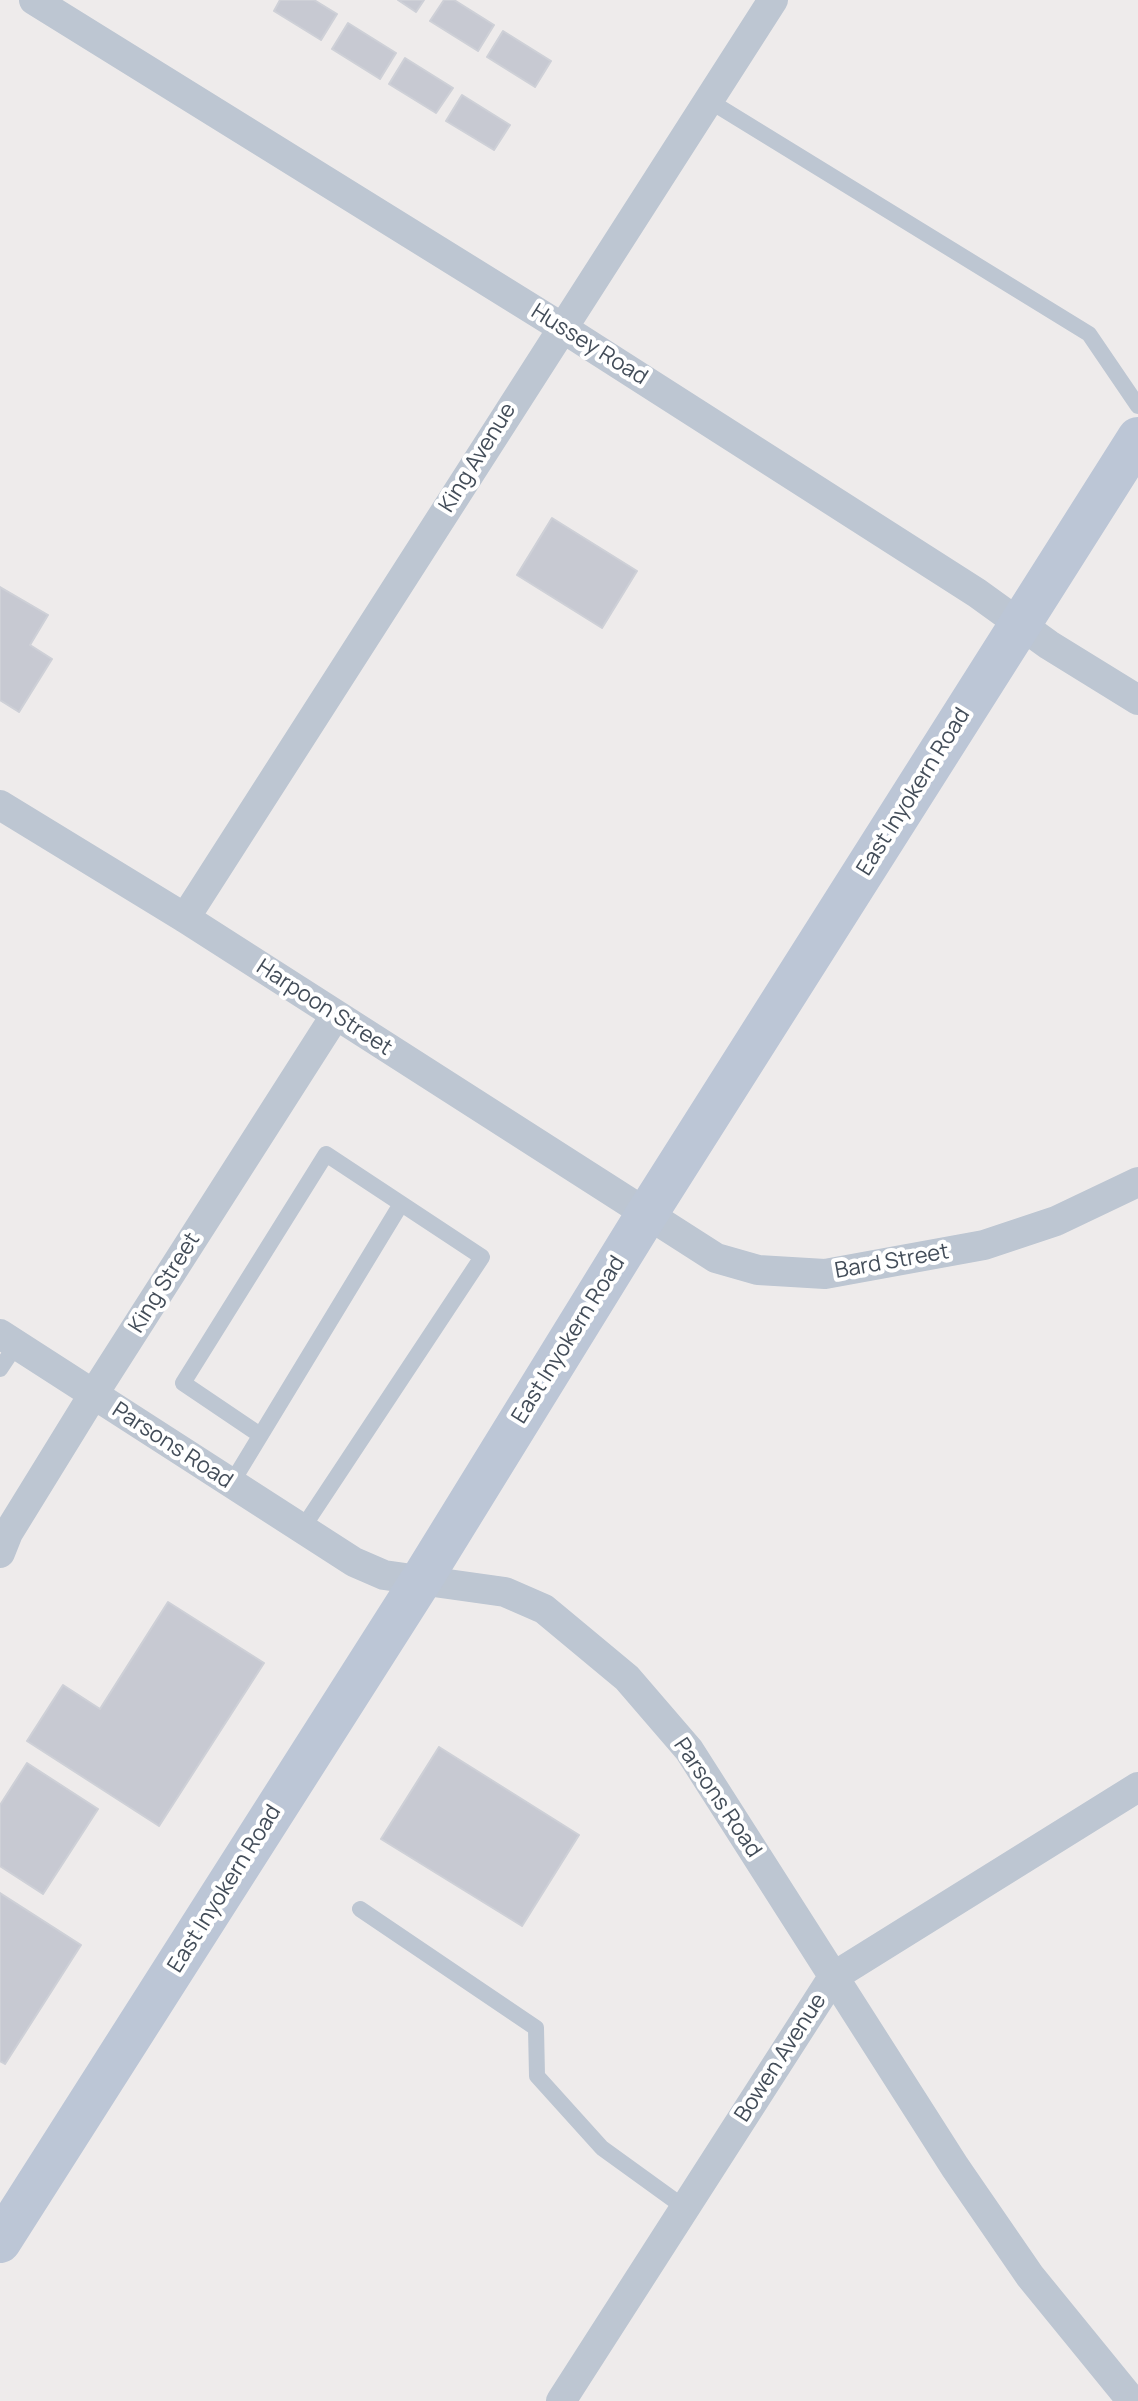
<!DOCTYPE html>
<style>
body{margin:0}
canvas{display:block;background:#eeebeb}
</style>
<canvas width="1138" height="2401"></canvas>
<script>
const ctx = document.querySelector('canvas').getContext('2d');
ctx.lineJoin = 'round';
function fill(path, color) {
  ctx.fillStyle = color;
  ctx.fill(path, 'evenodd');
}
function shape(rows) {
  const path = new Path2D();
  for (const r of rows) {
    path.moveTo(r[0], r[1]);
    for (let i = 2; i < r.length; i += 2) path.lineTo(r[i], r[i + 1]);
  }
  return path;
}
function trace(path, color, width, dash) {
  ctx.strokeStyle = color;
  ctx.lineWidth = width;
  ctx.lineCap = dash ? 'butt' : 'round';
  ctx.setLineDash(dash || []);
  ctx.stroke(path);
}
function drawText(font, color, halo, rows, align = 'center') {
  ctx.font = font + ' Manrope,sans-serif';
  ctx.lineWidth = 8;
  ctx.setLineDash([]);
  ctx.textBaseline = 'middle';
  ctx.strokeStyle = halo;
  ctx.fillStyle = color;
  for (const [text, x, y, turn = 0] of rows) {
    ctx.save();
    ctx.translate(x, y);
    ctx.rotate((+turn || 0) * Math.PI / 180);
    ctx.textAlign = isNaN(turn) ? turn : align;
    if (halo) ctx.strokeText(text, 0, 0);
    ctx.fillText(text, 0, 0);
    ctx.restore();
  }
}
const building = shape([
 [280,0,314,0,337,14,321,40,274,11,280,0],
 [398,0,424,0,416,12,398,0],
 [444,0,454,0,494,25,478,51,430,21,444,0],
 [348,23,396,53,380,79,332,49,348,23],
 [503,31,551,61,535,87,487,57,503,31],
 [405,58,453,88,436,113,389,84,405,58],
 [462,95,510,125,494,150,446,121,462,95],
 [552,518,637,571,602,628,517,575,552,518],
 [0,587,48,615,30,645,52,659,19,712,0,700,0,587],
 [168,1602,264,1663,159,1826,27,1741,63,1685,100,1709,168,1602],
 [439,1747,579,1835,522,1926,381,1839,439,1747],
 [27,1763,98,1809,43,1894,0,1866,0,1805,27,1763],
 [0,1893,81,1945,5,2064,0,2061,0,1893]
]);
fill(building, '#c7c9d2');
trace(building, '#ced0d7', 2);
trace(shape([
 [708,100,1089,334,1138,406],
 [0,1369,16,1345],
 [260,1435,183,1383,326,1154,482,1257,302,1529],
 [231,1484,401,1204],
 [360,1909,536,2028,537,2076,602,2148,685,2208]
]), '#bdc6d2', 16);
trace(shape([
 [34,0,561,327,977,593,1049,645,1138,700],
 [0,805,185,918,716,1258,758,1270,825,1274,984,1245,1056,1221,1138,1182],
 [185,918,773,0],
 [0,1334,354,1562,384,1575,505,1592,544,1609,627,1678,689,1750,955,2167,1030,2276,1132,2401],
 [0,1553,8,1533,93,1395,335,1016],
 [561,2401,833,1977,1138,1787]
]), '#bdc6d2', 30);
trace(shape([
 [0,2242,420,1582,648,1212,1138,438]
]), '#bcc6d6', 42);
drawText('22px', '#434d59', '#fff', [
 ["Hussey Road",589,345,32],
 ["King Avenue",478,458,-58],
 ["East Inyokern Road",914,792,-58],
 ["Harpoon Street",324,1008,33],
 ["Bard Street",892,1262,-10],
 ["King Street",165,1283,-58],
 ["East Inyokern Road",569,1340,-58],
 ["Parsons Road",172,1446,33],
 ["Parsons Road",717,1798,56],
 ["East Inyokern Road",225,1889,-58],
 ["Bowen Avenue",781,2058,-57]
]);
</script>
